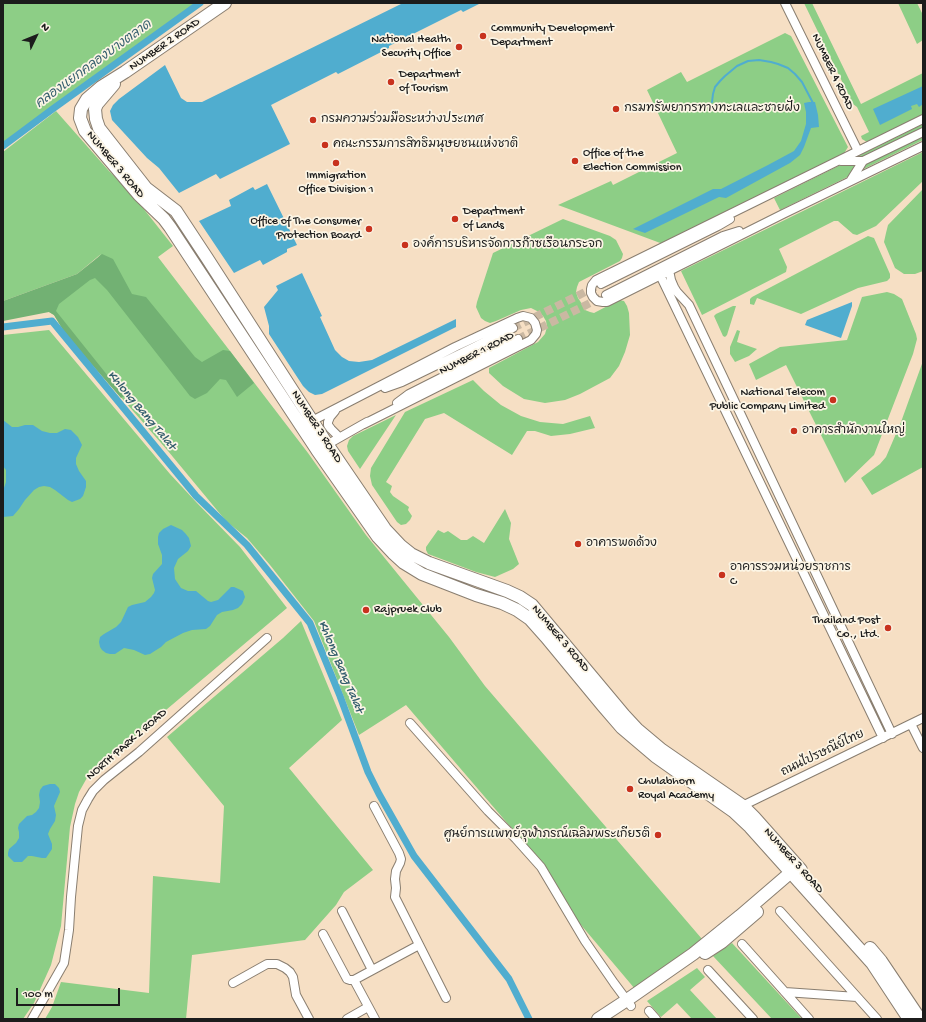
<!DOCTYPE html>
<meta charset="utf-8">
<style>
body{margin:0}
#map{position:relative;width:926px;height:1022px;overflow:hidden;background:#f6dfc4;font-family:"Gochi Hand",sans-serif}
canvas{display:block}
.frame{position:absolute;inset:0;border:4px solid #1c1c1c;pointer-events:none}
.north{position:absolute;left:16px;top:16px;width:40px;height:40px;-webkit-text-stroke:3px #fcf5e5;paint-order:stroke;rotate:47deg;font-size:11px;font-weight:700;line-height:16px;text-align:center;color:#1c1c1c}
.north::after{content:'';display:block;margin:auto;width:14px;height:18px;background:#1c1c1c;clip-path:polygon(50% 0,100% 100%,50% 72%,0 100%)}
.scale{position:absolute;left:16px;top:988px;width:104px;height:18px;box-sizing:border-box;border:2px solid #1c1c1c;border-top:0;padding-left:5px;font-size:12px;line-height:14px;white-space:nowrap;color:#1c1c1c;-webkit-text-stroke:3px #fcf5e5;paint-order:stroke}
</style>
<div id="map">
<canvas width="926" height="1022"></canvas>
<div class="frame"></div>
<div class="north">N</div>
<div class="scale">100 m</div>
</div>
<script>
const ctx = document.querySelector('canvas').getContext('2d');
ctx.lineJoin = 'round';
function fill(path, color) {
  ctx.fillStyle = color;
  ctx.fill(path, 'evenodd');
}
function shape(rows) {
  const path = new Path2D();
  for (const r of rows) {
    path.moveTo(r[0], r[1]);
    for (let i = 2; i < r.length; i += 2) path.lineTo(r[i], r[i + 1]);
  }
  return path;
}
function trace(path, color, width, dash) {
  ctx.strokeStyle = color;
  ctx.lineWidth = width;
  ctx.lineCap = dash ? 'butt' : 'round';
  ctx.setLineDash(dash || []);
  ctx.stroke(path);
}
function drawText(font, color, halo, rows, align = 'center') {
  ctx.font = font + ' "Gochi Hand","Playpen Sans Thai",sans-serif';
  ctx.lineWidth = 3.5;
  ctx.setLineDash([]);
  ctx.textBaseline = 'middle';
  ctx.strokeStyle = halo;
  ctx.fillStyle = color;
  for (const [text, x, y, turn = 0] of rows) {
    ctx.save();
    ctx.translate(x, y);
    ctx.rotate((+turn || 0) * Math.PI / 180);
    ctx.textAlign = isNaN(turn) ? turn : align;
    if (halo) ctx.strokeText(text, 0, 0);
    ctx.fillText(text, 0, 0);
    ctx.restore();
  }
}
fill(shape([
 [3,3,197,3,22,129,3,143],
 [804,3,812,3,861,104,923,73,923,116,872,142,867,142,862,139,861,136,869,132,857,107,853,104],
 [898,3,917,3,923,15,923,40,917,44],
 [785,33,791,36,848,147,843,155,663,244,558,205,611,181,613,185,677,153,647,90,681,72,687,82],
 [56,111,109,171,128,189,173,246,158,257,308,453,366,535,449,637,485,686,702,939,635,989,576,919,544,866,406,705,359,735,314,621,270,565,247,538,226,521,168,451,65,333,54,315,49,312,101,254,77,274,3,301,3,152],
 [923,124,923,140,780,210,774,198],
 [923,152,923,181,876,226,857,235,853,234,838,221,834,221,779,249,787,267,786,272,702,315,681,271],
 [923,189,923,271,915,274,904,274,895,268,884,242,886,233,888,225],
 [563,219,610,236,616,240,623,254,622,258,620,261,579,282,577,287,576,292,578,298,582,304,585,310,590,312,594,313,619,300,624,301,627,306,629,313,630,335,625,352,619,366,610,378,580,394,565,400,545,403,524,399,503,386,489,373,489,368,538,342,545,334,547,327,546,321,543,316,539,312,531,308,521,310,496,321,490,323,485,321,481,318,476,307,477,302,493,253],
 [868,236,874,238,890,274,890,278,887,281,858,288,801,314,757,298,754,305,750,304,750,299,752,297],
 [887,292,894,294,902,299,916,334,917,339,913,354,874,455,845,483,786,365,756,380,749,364,780,347,847,340,862,297],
 [733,306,736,306,727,335,725,337,723,336,714,316,716,314],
 [49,330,170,474,197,503,240,547,287,608,109,758,88,776,79,792,75,804,70,827,61,926,51,965,34,1003,23,1019,3,1019,3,335],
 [737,330,740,331,737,342,757,349,749,356,735,362,730,354,730,347],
 [923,361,923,467,872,495,861,478,880,464,886,457,901,422],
 [473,380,484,391,501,405,521,416,540,422,563,424,590,416,595,428,570,434,551,436,535,431,527,431,512,455,444,413,425,419,386,482,392,486,390,492,393,496,409,507,408,510,412,516,410,520,406,524,401,525,397,522,372,485,370,476,371,468,405,412],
 [396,415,360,469,348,451,347,446,349,440,353,436],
 [505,509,511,523,509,539,519,564,513,569,495,577,476,572,428,554,426,550,426,547,438,530,444,533,448,531,461,540,467,540,473,536,484,543],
 [301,621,342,720,289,768,373,870,344,892,336,905,305,940,192,955,186,1019,45,1019,52,1007,61,982,149,993,153,876,220,883,224,806,167,737,283,638],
 [732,943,802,1019,772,1019,713,956],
 [697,968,705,977,690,990,717,1019,692,1019,677,1003,661,1017,647,1001]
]), '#8dce86');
fill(shape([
 [102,254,113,259,132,294,146,297,195,357,202,362,223,350,230,351,254,383,237,397,226,380,220,379,207,393,195,399,190,396,107,290,95,278,90,280,59,304,56,311,124,396,121,398,66,335,54,315,49,312,3,321,3,301,77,274]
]), '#72b173');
fill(shape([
 [403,3,481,3,463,12,461,10,389,46,389,48,338,74,336,72,271,105,290,144,220,179,216,174,179,193,159,168,147,158,112,120,110,111,113,105,119,99,165,65,181,98,187,102,202,102],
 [923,86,923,104,919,107,917,104,911,106,912,109,880,125,873,109],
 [809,102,815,102,818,115,819,127,811,128,804,147,800,155,790,163,726,198,719,197,645,233,633,229,713,189,721,189,768,165,794,151,801,141,806,124,806,112,804,103],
 [267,184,297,245,287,249,287,252,263,265,260,260,234,273,199,221,231,206,229,200,253,187,255,190],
 [302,273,322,316,320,317,335,350,342,357,349,361,359,362,372,360,456,319,456,327,322,394,315,395,309,392,303,386,269,334,269,326,264,307,278,290,276,286],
 [852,302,852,306,841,338,805,325,807,320],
 [3,420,12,427,18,427,25,425,33,425,42,431,50,433,57,433,65,429,71,430,78,437,82,445,76,458,76,464,79,471,86,481,86,487,83,496,80,499,72,502,68,500,55,490,50,487,44,486,39,487,34,490,25,500,19,509,13,516,3,517,3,491,6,482,6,470,3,466],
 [171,525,182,530,185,533,189,538,191,546,188,551,178,559,174,568,175,579,181,588,188,591,196,591,208,601,211,602,218,600,231,587,234,587,243,591,245,597,242,604,238,608,233,610,222,612,217,615,210,626,206,629,192,630,183,633,166,642,161,647,150,654,145,655,134,650,124,648,115,654,110,654,106,653,102,650,100,647,99,642,100,637,104,634,116,627,121,622,128,607,132,605,145,602,151,597,154,593,155,590,152,578,153,574,162,564,162,555,158,544,158,537,159,533,163,529],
 [50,784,55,784,59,788,60,792,54,806,56,815,55,821,50,829,48,834,52,844,52,849,46,858,42,858,32,856,28,856,22,862,14,862,8,856,8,853,9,849,16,843,19,838,19,832,18,828,19,824,27,816,32,815,36,812,39,808,40,802,39,795,40,790,43,786]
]), '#50adcf');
trace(shape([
 [712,102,713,94,715,87,720,81,725,76,737,66,748,61,759,60,771,62,778,64,788,68,795,74,802,82,813,103]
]), '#50adcf', 2);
trace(shape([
 [3,146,54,108,200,3],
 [3,327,52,321,196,496,247,545,310,623,340,696,368,772,379,794,414,856,509,979,529,1019]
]), '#50adcf', 7);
trace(shape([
 [513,328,601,284],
 [518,339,606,295]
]), '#cab8a2', 8, [8, 4]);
const street = shape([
 [785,3,858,151],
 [923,119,596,280,592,285,591,289,591,293,593,297,597,301,603,302,607,302,783,214,923,146],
 [841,161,863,161,851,180],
 [863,161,923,132],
 [669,270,671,280,674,287,677,292,689,305,892,734],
 [660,275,883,738],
 [601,284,718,226,730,219],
 [606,295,723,236,739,231],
 [385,388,402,382,513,328],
 [397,403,409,394,518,339],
 [335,411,330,417,328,422,328,425,331,429,339,437],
 [308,423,455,347,517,318,523,316,531,318,535,323,537,330,536,334,531,340,364,424],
 [323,447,367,422],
 [410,723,488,811,516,839,541,867,585,941,614,983,631,1006],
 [911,724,923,748],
 [374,806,399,853,401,859,400,863,396,871,395,879,396,888,395,897,446,998],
 [740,807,923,718],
 [342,911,372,970],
 [780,911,877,1019],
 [323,934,347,979,350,980,354,980],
 [742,944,809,1019],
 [708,970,753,1019],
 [233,983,267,964,277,964,285,968,290,972,293,977,296,995,309,1019],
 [785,992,857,997],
 [649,1011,656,1019],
 [32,1019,64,963,69,930,71,897,78,826,82,810,88,799,93,791,104,780,139,752,267,638],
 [347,1019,368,1007],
 [375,1019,354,980,419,945]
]);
const secondary = shape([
 [225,3,125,72,101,87,87,99,81,109,80,118,85,131,139,195,164,219,170,227,317,450,378,537,393,553,404,563,422,574,476,595,502,603,517,610,530,619,546,637,603,706,622,728,655,756,733,811,750,827,872,963,909,1019],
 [114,84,97,104,95,109,96,119,99,128,146,188,176,211,207,258,327,444,385,529,401,546,411,554,429,563,507,591,520,597,532,605,624,715,637,729,662,750,743,806,754,817,801,870],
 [870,948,881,961,920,1019],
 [705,953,722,942,757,912],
 [598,1019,627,1000,693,954,740,916,797,867]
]);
trace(street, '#897e70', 10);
trace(secondary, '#897e70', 14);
trace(street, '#fff', 8);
trace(secondary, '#fff', 12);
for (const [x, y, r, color] of [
 [483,36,4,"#c8321e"],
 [459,47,4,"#c8321e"],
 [391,82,4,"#c8321e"],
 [616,109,4,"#c8321e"],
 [313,120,4,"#c8321e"],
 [325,145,4,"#c8321e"],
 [575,161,4,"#c8321e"],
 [336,163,4,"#c8321e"],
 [455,219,4,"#c8321e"],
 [369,229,4,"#c8321e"],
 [405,245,4,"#c8321e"],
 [833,400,4,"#c8321e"],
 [794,431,4,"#c8321e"],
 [578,544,4,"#c8321e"],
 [722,575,4,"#c8321e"],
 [366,610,4,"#c8321e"],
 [888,628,4,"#c8321e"],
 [630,789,4,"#c8321e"],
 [658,835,4,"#c8321e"]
]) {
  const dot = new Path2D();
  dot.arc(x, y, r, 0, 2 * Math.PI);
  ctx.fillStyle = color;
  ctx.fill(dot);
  trace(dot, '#fcf5e5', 1.5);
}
drawText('12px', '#1c1c1c', '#fcf5e5', [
 ["Community Development",491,29],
 ["Department",491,43],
 ["National Health",451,40,"right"],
 ["Security Office",451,54,"right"],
 ["Department",399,75],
 ["of Tourism",399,89],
 ["กรมทรัพยากรทางทะเลและชายฝั่ง",624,109],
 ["กรมความร่วมมือระหว่างประเทศ",321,120],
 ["คณะกรรมการสิทธิมนุษยชนแห่งชาติ",333,145],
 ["Office of the",583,154],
 ["Election Commission",583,168],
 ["Immigration",336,176,"center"],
 ["Office Division 1",336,190,"center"],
 ["Department",463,212],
 ["of Lands",463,226],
 ["Office of The Consumer",361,222,"right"],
 ["Protection Board",361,236,"right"],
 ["องค์การบริหารจัดการก๊าซเรือนกระจก",413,245],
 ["National Telecom",825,393,"right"],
 ["Public Company Limited",825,407,"right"],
 ["อาคารสำนักงานใหญ่",802,431],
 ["อาคารพดด้วง",586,544],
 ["อาคารรวมหน่วยราชการ",730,568],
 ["C",730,582],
 ["Rajpruek Club",374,610],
 ["Thailand Post",880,621,"right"],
 ["Co., Ltd.",880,635,"right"],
 ["Chulabhorn",638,782],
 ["Royal Academy",638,796],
 ["ศูนย์การแพทย์จุฬาภรณ์เฉลิมพระเกียรติ",650,835,"right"]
], 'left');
drawText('12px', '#1c1c1c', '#fcf5e5', [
 ["NUMBER 2 ROAD",165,45,-35],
 ["NUMBER 4 ROAD",832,72,64],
 ["NUMBER 3 ROAD",115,165,50],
 ["NUMBER 1 ROAD",477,354,-27],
 ["NUMBER 3 ROAD",316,427,57],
 ["NUMBER 3 ROAD",560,639,50],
 ["NORTH PARK 2 ROAD",127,745,-41],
 ["ถนนไปรษณีย์ไทย",823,754,-26],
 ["NUMBER 3 ROAD",793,861,48]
]);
drawText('italic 13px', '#335d6d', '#fcf5e5', [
 ["คลองแยกคลองบางตลาด",94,65,-36],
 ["Khlong Bang Talat",141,411,50],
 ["Khlong Bang Talat",340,667,67]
]);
</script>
